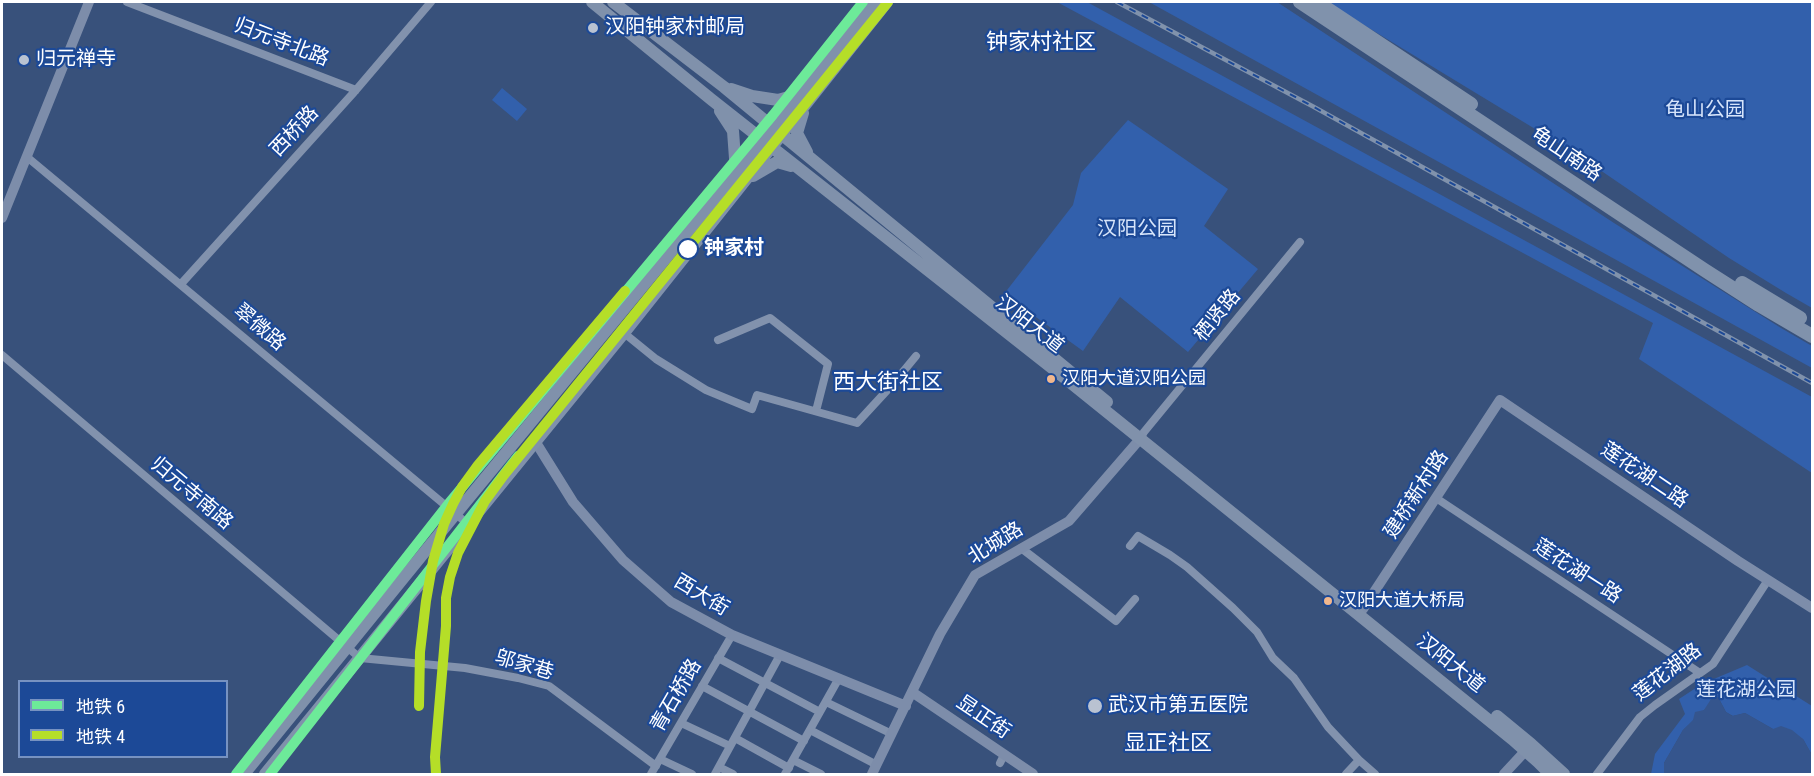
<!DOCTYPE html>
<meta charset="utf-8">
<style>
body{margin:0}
#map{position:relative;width:1814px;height:776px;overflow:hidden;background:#38517b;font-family:"Roboto Condensed","Noto Sans SC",sans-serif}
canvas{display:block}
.frame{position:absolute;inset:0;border:3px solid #fff;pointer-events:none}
.legend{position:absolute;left:18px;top:680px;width:210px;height:78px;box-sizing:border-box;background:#1c4997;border:2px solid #7792c1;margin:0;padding:8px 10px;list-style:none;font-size:18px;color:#fff}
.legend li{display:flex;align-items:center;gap:12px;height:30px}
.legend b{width:30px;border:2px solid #7792c1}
</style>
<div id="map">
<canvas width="1814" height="776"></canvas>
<div class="frame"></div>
<ul class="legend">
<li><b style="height:8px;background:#6dea99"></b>地铁 6</li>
<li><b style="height:8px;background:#b5de28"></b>地铁 4</li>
</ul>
</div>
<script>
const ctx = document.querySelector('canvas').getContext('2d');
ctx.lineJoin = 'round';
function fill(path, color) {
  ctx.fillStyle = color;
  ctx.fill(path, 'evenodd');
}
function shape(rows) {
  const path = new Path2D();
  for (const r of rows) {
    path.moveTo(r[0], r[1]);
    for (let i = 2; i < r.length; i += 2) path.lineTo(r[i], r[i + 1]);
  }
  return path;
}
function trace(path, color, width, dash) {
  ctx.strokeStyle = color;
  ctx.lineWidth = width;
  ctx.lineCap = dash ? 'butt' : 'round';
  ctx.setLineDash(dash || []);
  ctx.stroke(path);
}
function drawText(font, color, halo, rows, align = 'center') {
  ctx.font = font + ' "Roboto Condensed","Noto Sans SC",sans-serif';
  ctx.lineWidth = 4.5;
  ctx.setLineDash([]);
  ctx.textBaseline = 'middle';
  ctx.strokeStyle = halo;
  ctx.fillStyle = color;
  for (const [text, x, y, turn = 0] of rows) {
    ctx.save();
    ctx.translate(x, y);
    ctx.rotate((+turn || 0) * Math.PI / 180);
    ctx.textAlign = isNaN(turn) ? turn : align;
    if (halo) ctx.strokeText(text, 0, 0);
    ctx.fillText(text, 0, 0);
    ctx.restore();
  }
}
fill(shape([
 [1057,2,1087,2,1812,397,1812,473,1639,359,1653,323],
 [1149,2,1277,2,1614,223,1781,328,1812,346,1812,368],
 [1326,2,1812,2,1812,308,1786,293,1729,258,1578,155],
 [502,88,527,109,517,121,492,100],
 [1128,120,1228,189,1204,226,1258,269,1188,352,1120,297,1083,351,1004,294,1073,205,1081,173],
 [1747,665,1812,706,1812,755,1803,739,1773,729,1745,713,1733,716,1726,712,1718,697,1683,730,1664,763,1664,774,1651,774,1655,754,1685,714,1679,699,1702,684]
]), '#3260ac');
fill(shape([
 [1713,696,1718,697,1726,712,1732,716,1745,713,1773,729,1781,726,1792,730,1803,739,1812,755,1812,774,1664,774,1664,763,1683,730,1693,720,1695,712,1704,710]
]), '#35558d');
trace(shape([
 [127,2,356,90],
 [27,157,469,525],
 [181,284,356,90,431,2],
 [624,333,656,359,706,390,752,409,757,395,857,423,892,385,916,356],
 [718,340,770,318,828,364,816,411],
 [2,355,360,658,465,668,518,678,549,686,656,766],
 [1140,439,1144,432,1300,242],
 [1436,498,1700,673],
 [1130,546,1138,536,1170,555,1187,567,1233,608,1257,632,1273,658,1294,678,1328,727,1359,760,1346,774],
 [1021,548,1116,621,1135,599],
 [718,658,820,712],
 [702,686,804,741],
 [826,702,892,734],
 [681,723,730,746],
 [810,730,877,765],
 [735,738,789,768],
 [660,759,692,774],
 [793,760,821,774],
 [1359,760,1375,774],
 [1000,763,1004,755],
 [719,767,733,774],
 [651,774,732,635],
 [715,774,780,655],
 [785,774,839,678],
 [1597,774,1640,717,1655,705,1713,664,1768,580]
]), '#8292ad', 8);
trace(shape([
 [2,218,89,2],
 [535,441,573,502,623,560,671,602,732,635,906,706],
 [1363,609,1500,400,1738,561,1812,608],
 [912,692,1033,774],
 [872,774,940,634,975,575,1069,521,1140,439],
 [1504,774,1530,746]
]), '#7d8daa', 10);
trace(shape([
 [592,2,712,100,1066,379,1354,611,1512,739,1538,762,1550,774],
 [613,2,724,87,1107,402],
 [731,89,752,96,778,100,799,94],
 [720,111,733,131,736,172],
 [803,113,797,133,807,152],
 [753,176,777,162,791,166],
 [1497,716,1531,744,1564,774],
 [244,774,449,522,763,140,873,2],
 [265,774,624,333,887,2]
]), '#8091ab', 12);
trace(shape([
 [1300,2,1706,271,1759,305,1812,336],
 [1317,2,1471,104],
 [1742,283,1800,318]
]), '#8092ac', 14);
const rail = shape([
 [1117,2,1314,107,1812,383]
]);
trace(rail, '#8092ac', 4.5);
trace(rail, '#1c4997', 2, [7]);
trace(shape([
 [236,774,449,503,773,115,863,2],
 [270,774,518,456]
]), '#6dea99', 10);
trace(shape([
 [419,706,420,652,426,601,433,561,444,524,453,504,462,487,478,465,625,291],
 [436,774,435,757,446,626,446,598,450,577,458,553,485,501,504,475,888,2]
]), '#b5de28', 10);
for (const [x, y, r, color] of [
 [593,28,6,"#b9c2d1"],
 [24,60,6,"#b9c2d1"],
 [688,249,10,"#fff"],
 [1051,379,5,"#f1b78d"],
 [1328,601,5,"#f1b78d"],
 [1095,706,8,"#b9c2d1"]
]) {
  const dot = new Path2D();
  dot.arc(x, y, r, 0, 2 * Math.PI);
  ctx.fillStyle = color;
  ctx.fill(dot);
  trace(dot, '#1c4997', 2);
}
drawText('18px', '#fff', '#1c4997', [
 ["汉阳大道汉阳公园",1062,379],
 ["汉阳大道大桥局",1339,601]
], 'left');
drawText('20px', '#fff', '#1c4997', [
 ["汉阳钟家村邮局",605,28],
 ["归元禅寺",36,60],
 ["武汉市第五医院",1108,706]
], 'left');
drawText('20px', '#fff', '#1c4997', [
 ["归元寺北路",281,43,21],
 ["西桥路",295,132,-47],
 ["龟山南路",1566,155,34],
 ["栖贤路",1218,316,-51],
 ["汉阳大道",1029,325,38],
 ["翠微路",259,328,40],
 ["莲花湖二路",1644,476,34],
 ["归元寺南路",191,494,40],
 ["建桥新村路",1417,495,-57],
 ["北城路",996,544,-32],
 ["莲花湖一路",1577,572,33],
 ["西大街",701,596,31],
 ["汉阳大道",1450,664,39],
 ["邬家巷",524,666,16],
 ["莲花湖路",1668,673,-38],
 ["青石桥路",677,696,-60],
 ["显正街",983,718,34]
]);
drawText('20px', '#d7e5fb', '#1c4997', [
 ["龟山公园",1705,111],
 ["汉阳公园",1137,230],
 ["莲花湖公园",1746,691]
]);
drawText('bold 20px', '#fff', '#1c4997', [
 ["钟家村",704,249]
], 'left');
drawText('22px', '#fff', '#1c4997', [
 ["钟家村社区",1041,43],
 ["西大街社区",888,383],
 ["显正社区",1168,744]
]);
</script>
